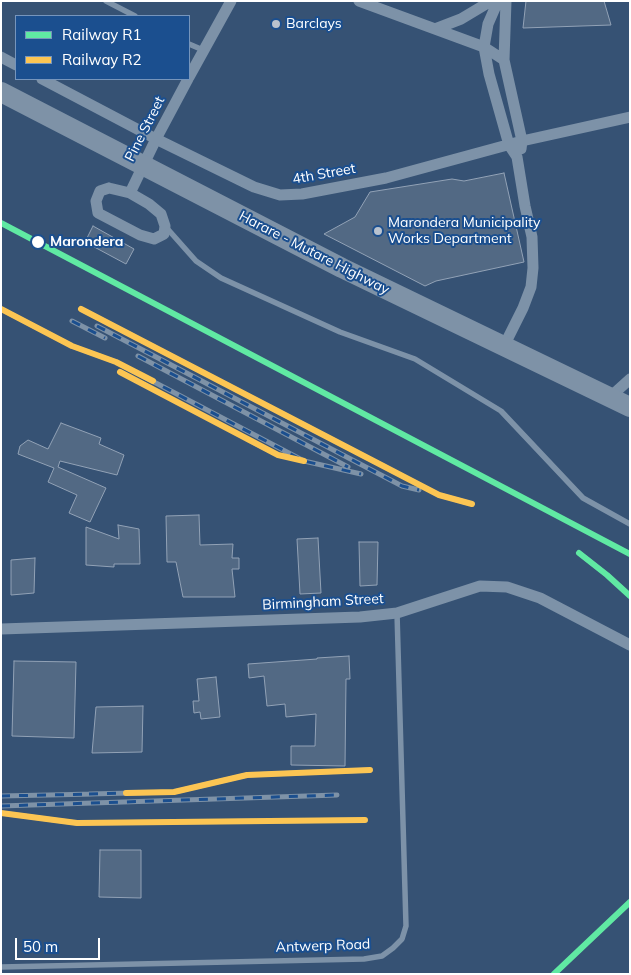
<!DOCTYPE html>
<style>
body{margin:0}
#map{position:relative;width:631px;height:975px;overflow:hidden;background:#365274;font-family:Mulish,sans-serif}
canvas{display:block}
.frame{position:absolute;inset:0;border:2px solid #fff;pointer-events:none}
.legend{position:absolute;left:15px;top:15px;width:175px;height:65px;box-sizing:border-box;background:#1b4f8f;border:1px solid #7695bc;margin:0;padding:6px 9px;list-style:none;font-size:15px;color:#fff}
.legend li{display:flex;align-items:center;gap:10px;height:25px}
.legend b{width:25px;border:1px solid #7695bc}
.scale{position:absolute;left:15px;top:938px;width:85px;height:22px;box-sizing:border-box;border:2px solid #fff;border-top:0;padding-left:6px;font-size:15px;line-height:18px;white-space:nowrap;color:#fff;-webkit-text-stroke:4px #1b4f8f;paint-order:stroke}
</style>
<div id="map">
<canvas width="631" height="975"></canvas>
<div class="frame"></div>
<ul class="legend">
<li><b style="height:6px;background:#60e9a3"></b>Railway R1</li>
<li><b style="height:6px;background:#fcc553"></b>Railway R2</li>
</ul>
<div class="scale">50 m</div>
</div>
<script>
const ctx = document.querySelector('canvas').getContext('2d');
ctx.lineJoin = 'round';
function fill(path, color) {
  ctx.fillStyle = color;
  ctx.fill(path, 'evenodd');
}
function shape(rows) {
  const path = new Path2D();
  for (const r of rows) {
    path.moveTo(r[0], r[1]);
    for (let i = 2; i < r.length; i += 2) path.lineTo(r[i], r[i + 1]);
  }
  return path;
}
function trace(path, color, width, dash) {
  ctx.strokeStyle = color;
  ctx.lineWidth = width;
  ctx.lineCap = dash ? 'butt' : 'round';
  ctx.setLineDash(dash || []);
  ctx.stroke(path);
}
function drawText(font, color, halo, rows, align = 'center') {
  ctx.font = font + ' Mulish,sans-serif';
  ctx.lineWidth = 4;
  ctx.setLineDash([]);
  ctx.textBaseline = 'middle';
  ctx.strokeStyle = halo;
  ctx.fillStyle = color;
  for (const [text, x, y, turn = 0] of rows) {
    ctx.save();
    ctx.translate(x, y);
    ctx.rotate((+turn || 0) * Math.PI / 180);
    ctx.textAlign = isNaN(turn) ? turn : align;
    if (halo) ctx.strokeText(text, 0, 0);
    ctx.fillText(text, 0, 0);
    ctx.restore();
  }
}
const building = shape([
 [526,1,604,1,611,25,523,28,526,1],
 [504,173,524,262,436,281,425,286,324,234,355,217,370,192,452,179,464,181,504,173],
 [93,226,134,249,126,264,85,242,93,226],
 [61,423,101,438,99,444,124,455,117,475,60,461,58,467,106,488,90,522,69,513,77,495,48,482,54,468,18,454,20,446,28,440,48,449,61,423],
 [199,515,200,545,233,544,232,558,239,558,239,569,232,569,235,597,183,597,176,562,167,562,166,516,199,515],
 [118,525,139,529,140,564,114,564,114,567,86,565,86,527,119,539,118,525],
 [318,538,321,593,300,594,297,539,318,538],
 [359,542,378,542,377,585,360,586,359,542],
 [35,558,34,593,11,595,11,560,35,558],
 [349,656,350,679,346,679,345,766,291,765,291,746,315,746,316,714,286,717,285,704,267,706,264,676,249,678,248,664,317,659,317,658,349,656],
 [14,661,76,662,74,738,12,736,14,661],
 [216,677,220,717,201,719,200,712,194,713,193,701,199,701,197,679,216,677],
 [143,706,142,752,92,753,96,707,143,706],
 [100,850,141,850,141,898,99,897,100,850]
]);
fill(building, '#526984');
trace(building, '#92a2b6', 1);
trace(shape([
 [106,1,135,16],
 [189,44,203,50],
 [165,226,196,261,221,278,340,332,415,359,501,411,583,498,630,524],
 [1,967,364,959,382,956,393,948,402,939,406,926,397,613]
]), '#7d92a8', 5.5);
trace(shape([
 [359,1,484,47,504,60],
 [498,1,488,24,484,47,489,74,509,145,517,157,525,206,532,237,533,268,531,287,523,308,504,346],
 [506,1,504,60,522,141,521,149],
 [435,29,461,19,491,1],
 [1,57,16,65],
 [189,77,231,1],
 [42,79,156,139,254,187,280,195,302,194,386,178,522,141,630,117],
 [109,188,130,193,149,204,161,214,165,226,164,234,154,239,140,235,98,213,96,201,100,191,109,188],
 [130,193,156,139,188,79],
 [609,398,630,379],
 [1,629,360,617,397,613,480,586,507,587,540,598,630,645]
]), '#7d92a8', 11);
trace(shape([
 [1,92,342,268,630,407]
]), '#7e92a7', 20);
const rail = shape([
 [1,309,72,346,116,362,304,461,361,474],
 [81,309,439,495,472,504],
 [72,321,105,338],
 [97,326,402,486,419,490],
 [138,356,348,467],
 [247,439,278,455,292,458],
 [579,553,607,575,630,596],
 [89,794,174,792,247,775,370,770],
 [1,796,95,794],
 [1,806,337,795],
 [1,813,77,823,365,820],
 [554,974,630,902]
]);
trace(rail, '#7e92a7', 5);
trace(rail, '#1b4f8f', 3, [9]);
trace(shape([
 [1,223,630,554],
 [579,553,607,575,630,596],
 [554,974,630,902]
]), '#60e9a3', 6);
trace(shape([
 [1,309,72,346,116,362,153,381],
 [81,309,439,495,472,504],
 [120,372,278,455,304,461],
 [126,793,174,792,247,775,370,770],
 [1,813,77,823,365,820]
]), '#fcc553', 6);
for (const [x, y, r, color] of [
 [276,24,5,"#b9c2ce"],
 [378,231,5,"#b9c2ce"],
 [38,242,7,"#fff"]
]) {
  const dot = new Path2D();
  dot.arc(x, y, r, 0, 2 * Math.PI);
  ctx.fillStyle = color;
  ctx.fill(dot);
  trace(dot, '#1b4f8f', 2);
}
drawText('14px', '#fff', '#1b4f8f', [
 ["Barclays",286,24],
 ["Marondera Municipality",388,223],
 ["Works Department",388,239]
], 'left');
drawText('14px', '#fff', '#1b4f8f', [
 ["Pine Street",145,129,-63],
 ["4th Street",324,174,-10],
 ["Harare - Mutare Highway",314,253,27],
 ["Birmingham Street",323,602,-3],
 ["Antwerp Road",323,946,-2]
]);
drawText('bold 14px', '#fff', '#1b4f8f', [
 ["Marondera",50,242]
], 'left');
</script>
